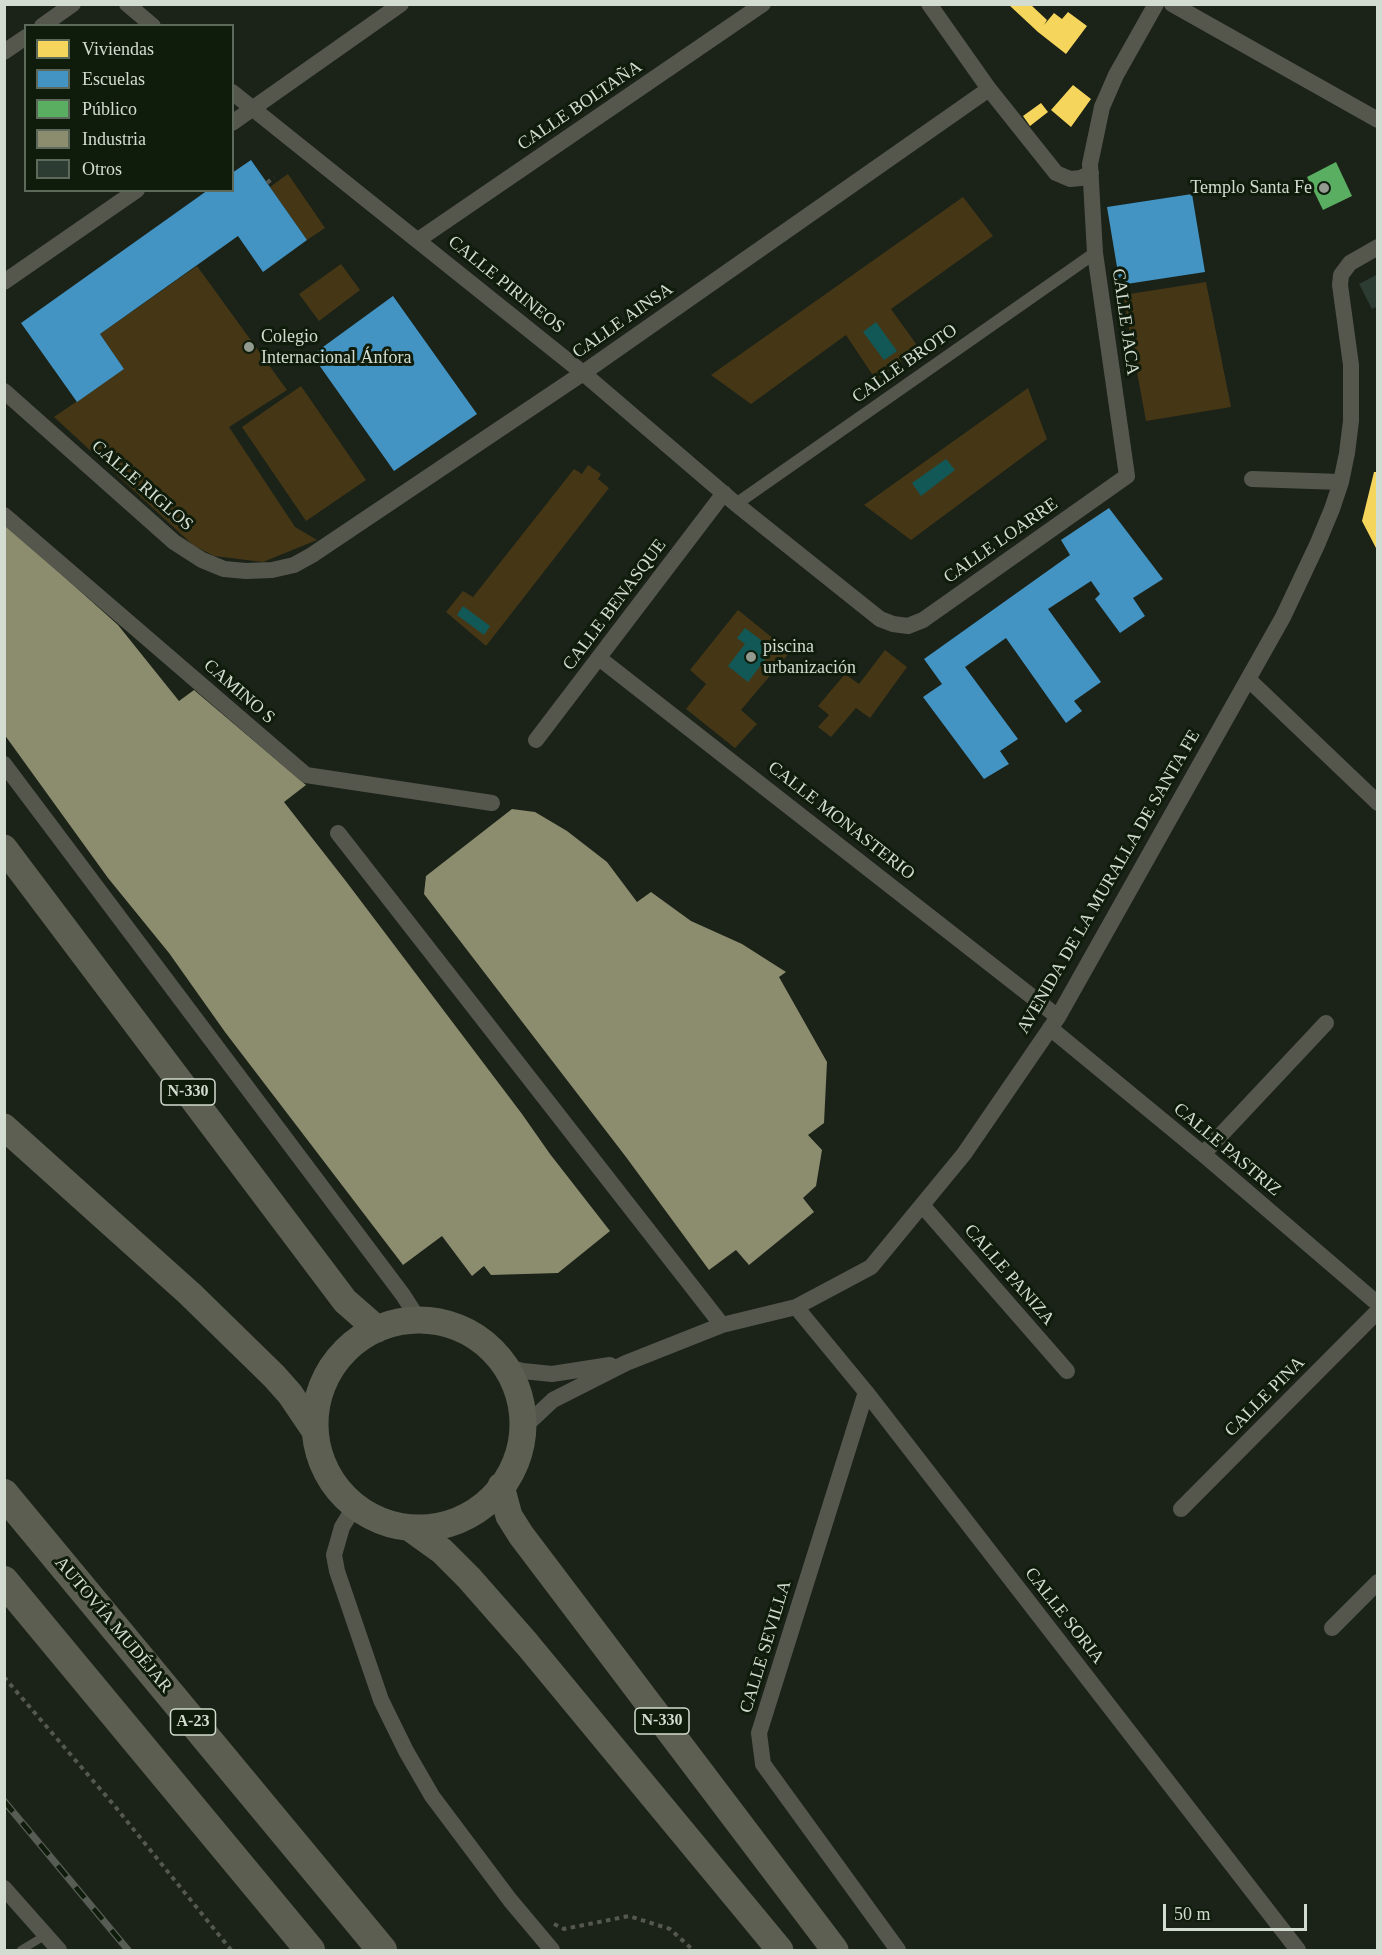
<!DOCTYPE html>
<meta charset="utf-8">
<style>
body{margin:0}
#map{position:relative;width:1382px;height:1955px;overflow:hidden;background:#1b2218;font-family:"Times New Roman",serif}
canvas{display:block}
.frame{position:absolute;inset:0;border:6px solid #d3dcd0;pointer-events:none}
.legend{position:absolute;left:24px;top:24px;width:210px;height:168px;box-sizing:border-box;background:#0f1c0b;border:2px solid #5d695a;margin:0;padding:8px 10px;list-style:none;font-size:18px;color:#d3dcd0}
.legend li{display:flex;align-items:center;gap:12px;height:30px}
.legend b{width:30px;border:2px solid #5d695a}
.scale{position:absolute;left:1163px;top:1904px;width:144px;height:27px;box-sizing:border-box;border:3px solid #d3dcd0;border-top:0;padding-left:8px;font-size:18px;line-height:21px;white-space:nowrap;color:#d3dcd0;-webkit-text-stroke:4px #0f1c0b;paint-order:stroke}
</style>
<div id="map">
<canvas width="1382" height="1955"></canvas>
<div class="frame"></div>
<ul class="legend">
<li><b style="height:16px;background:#f6d55c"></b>Viviendas</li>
<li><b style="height:16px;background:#4393c3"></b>Escuelas</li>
<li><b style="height:16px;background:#5aae61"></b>Público</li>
<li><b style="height:16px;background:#8c8c6e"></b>Industria</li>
<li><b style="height:16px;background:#2c3c32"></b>Otros</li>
</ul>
<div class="scale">50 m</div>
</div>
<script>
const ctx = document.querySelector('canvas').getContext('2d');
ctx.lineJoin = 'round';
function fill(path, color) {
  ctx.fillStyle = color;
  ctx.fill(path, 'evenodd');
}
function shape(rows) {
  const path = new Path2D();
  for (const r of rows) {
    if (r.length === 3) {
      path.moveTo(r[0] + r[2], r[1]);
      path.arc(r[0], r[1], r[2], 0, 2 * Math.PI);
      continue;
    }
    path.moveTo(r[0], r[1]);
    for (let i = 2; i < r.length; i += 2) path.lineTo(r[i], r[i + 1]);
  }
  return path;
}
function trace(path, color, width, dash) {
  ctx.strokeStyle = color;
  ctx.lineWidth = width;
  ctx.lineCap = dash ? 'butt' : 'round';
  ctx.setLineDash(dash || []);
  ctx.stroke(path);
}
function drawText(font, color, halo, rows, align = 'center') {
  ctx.font = font + ' "Times New Roman",serif';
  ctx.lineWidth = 6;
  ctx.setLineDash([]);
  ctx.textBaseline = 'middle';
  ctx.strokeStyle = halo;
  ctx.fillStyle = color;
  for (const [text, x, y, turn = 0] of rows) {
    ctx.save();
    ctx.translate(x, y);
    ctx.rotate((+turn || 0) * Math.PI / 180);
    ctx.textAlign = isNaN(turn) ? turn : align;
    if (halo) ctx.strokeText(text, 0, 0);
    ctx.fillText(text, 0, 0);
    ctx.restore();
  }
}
fill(shape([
 [288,174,325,228,307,240,270,187],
 [963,197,993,236,891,309,919,348,876,380,846,335,751,404,711,375],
 [341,264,360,290,319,321,299,294],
 [197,266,287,390,229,427,295,527,317,540,263,562,214,556,193,545,54,417,124,369,100,334],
 [1206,282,1231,407,1146,421,1123,295],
 [301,386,366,480,306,521,242,427],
 [1028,388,1047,439,911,540,864,505],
 [588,465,601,474,598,479,609,488,486,646,446,612,463,591,473,597,574,469,582,474],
 [738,610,790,652,741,710,757,724,735,748,686,709,706,684,690,670],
 [885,650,907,667,870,718,856,708,831,737,818,727,829,715,818,706,845,674,859,684]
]), '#453716');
fill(shape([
 [876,322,897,351,884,360,863,332],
 [946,459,955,470,921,496,912,483],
 [463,606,490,626,484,635,457,615],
 [745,628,773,649,748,682,728,666,745,644,737,638]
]), '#115857');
fill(shape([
 [1009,5,1031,5,1047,20,1044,25,1054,13,1062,19,1068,12,1087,26,1066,54,1038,32],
 [1073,85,1091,99,1071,127,1051,110],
 [1041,103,1048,112,1030,126,1023,116],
 [1374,472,1377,472,1377,550,1362,521]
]), '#f6d55c');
fill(shape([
 [251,160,307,240,263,272,238,236,100,334,124,369,77,402,21,323,208,190,232,190,232,173],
 [1192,194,1205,272,1120,285,1107,207],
 [393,296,477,414,394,471,312,355],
 [1109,508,1163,579,1133,598,1145,616,1120,633,1095,599,1100,594,1091,581,1048,609,1101,682,1074,701,1082,711,1066,723,1006,638,965,667,1018,739,1000,751,1009,764,984,779,923,697,942,684,924,659,1070,555,1061,540]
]), '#4393c3');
fill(shape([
 [1336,162,1352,196,1323,210,1307,177]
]), '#5aae61');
fill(shape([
 [4,523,118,625,179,701,194,690,306,785,284,802,345,880,522,1114,550,1154,610,1231,558,1273,491,1275,484,1266,472,1276,442,1236,403,1265,225,1032,169,953,108,878,4,734],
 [512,809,535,812,567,831,607,862,637,902,651,892,691,921,742,944,786,972,779,977,827,1062,824,1123,808,1135,822,1150,816,1186,803,1198,814,1212,749,1265,736,1250,709,1270,626,1157,424,894,426,876]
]), '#8c8c6e');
fill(shape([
 [1378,274,1378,306,1372,309,1359,284]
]), '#2c3c32');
trace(shape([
 [267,183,274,177],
 [4,1677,113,1804,231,1950],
 [554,1924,564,1929,629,1916,670,1929,693,1950]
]), '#55584f', 4, [4.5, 4.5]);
trace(shape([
 [21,1950,46,1935]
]), '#55574d', 8);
trace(shape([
 [736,504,1095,253]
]), '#55574d', 12);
trace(shape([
 [127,4,153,26],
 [929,4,989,89,1056,173,1070,179,1081,178,1091,173],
 [1172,4,1378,120],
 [42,26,73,4],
 [4,52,26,37],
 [232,92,583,373,736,504,880,619,893,624,908,626,923,620,1127,476,1095,253,1090,164,1102,107,1116,75,1156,4],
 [232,123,401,4],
 [418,240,763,4],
 [4,282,137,190],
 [4,391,174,542,202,560,224,569,246,571,272,570,294,565,312,555,583,373,989,89],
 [1252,479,1341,482],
 [4,515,306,775,492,803],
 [599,658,1058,1017],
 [1248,679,1378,803],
 [536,740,724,493],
 [4,764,403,1295,419,1320],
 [338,833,722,1325],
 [1050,1028,1203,1154,1378,1304],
 [1203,1154,1326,1023],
 [922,1205,1067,1371],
 [796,1307,866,1392,1298,1950],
 [507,1367,523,1371,552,1374,610,1365],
 [866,1392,759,1733,763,1764,898,1950],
 [523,1428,553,1400,626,1363,722,1325,796,1307,871,1267,964,1154,1058,1017,1283,617,1317,545,1332,509,1341,482,1347,453,1351,421,1351,365,1340,285,1341,275,1350,263,1378,247],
 [355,1506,342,1527,334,1555,337,1571,381,1700,406,1751,432,1796,510,1900,552,1950],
 [1181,1509,1378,1311],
 [1332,1628,1378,1582],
 [4,1888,59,1950]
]), '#55574d', 16);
trace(shape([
 [4,848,345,1301,377,1329],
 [4,1127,190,1294,274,1376,290,1394,315,1431],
 [419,1424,104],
 [501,1486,509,1516,521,1535,835,1950],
 [410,1528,442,1551,469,1578,527,1644,780,1950]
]), '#5c5f52', 27);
trace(shape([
 [4,1494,382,1950],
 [4,1581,310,1950]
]), '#5b5e50', 30);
const rail = shape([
 [4,1801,128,1950]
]);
trace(rail, '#575c54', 7);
trace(rail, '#0f1c0b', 4.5, [14]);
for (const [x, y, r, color] of [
 [1324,188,6,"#939b90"],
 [249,347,6,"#939b90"],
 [751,657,6,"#939b90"]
]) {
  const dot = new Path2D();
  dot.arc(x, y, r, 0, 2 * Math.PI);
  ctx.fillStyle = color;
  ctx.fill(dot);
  trace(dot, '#0f1c0b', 2);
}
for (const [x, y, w] of [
 [188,1092,54],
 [662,1721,54],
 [193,1722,45]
]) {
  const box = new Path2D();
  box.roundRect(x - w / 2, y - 13, w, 26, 4.5);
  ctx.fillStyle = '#0f1c0b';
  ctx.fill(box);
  trace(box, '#d3dcd0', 1.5);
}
drawText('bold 16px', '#d3dcd0', null, [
 ["N-330",188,1092],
 ["N-330",662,1721],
 ["A-23",193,1722]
]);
drawText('18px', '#d3dcd0', '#0f1c0b', [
 ["CALLE BOLTAÑA",580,106,-34],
 ["CALLE PIRINEOS",506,285,39],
 ["CALLE AINSA",623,321,-35],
 ["CALLE JACA",1125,322,82],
 ["CALLE BROTO",905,364,-35],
 ["CALLE RIGLOS",142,486,41],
 ["CALLE LOARRE",1001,541,-35],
 ["CALLE BENASQUE",615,605,-53],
 ["CAMINO S",239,692,41],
 ["CALLE MONASTERIO",841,821,38],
 ["AVENIDA DE LA MURALLA DE SANTA FE",1109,882,-60],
 ["CALLE PASTRIZ",1227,1150,40],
 ["CALLE PANIZA",1009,1275,49],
 ["CALLE PINA",1265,1397,-45],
 ["CALLE SORIA",1064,1616,52],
 ["AUTOVÍA MUDÉJAR",113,1625,50],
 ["CALLE SEVILLA",766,1647,-73]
]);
drawText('18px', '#d3dcd0', '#0f1c0b', [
 ["Templo Santa Fe",1312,188,"right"],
 ["Colegio",261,337],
 ["Internacional Ánfora",261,358],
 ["piscina",763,647],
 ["urbanización",763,668]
], 'left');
</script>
